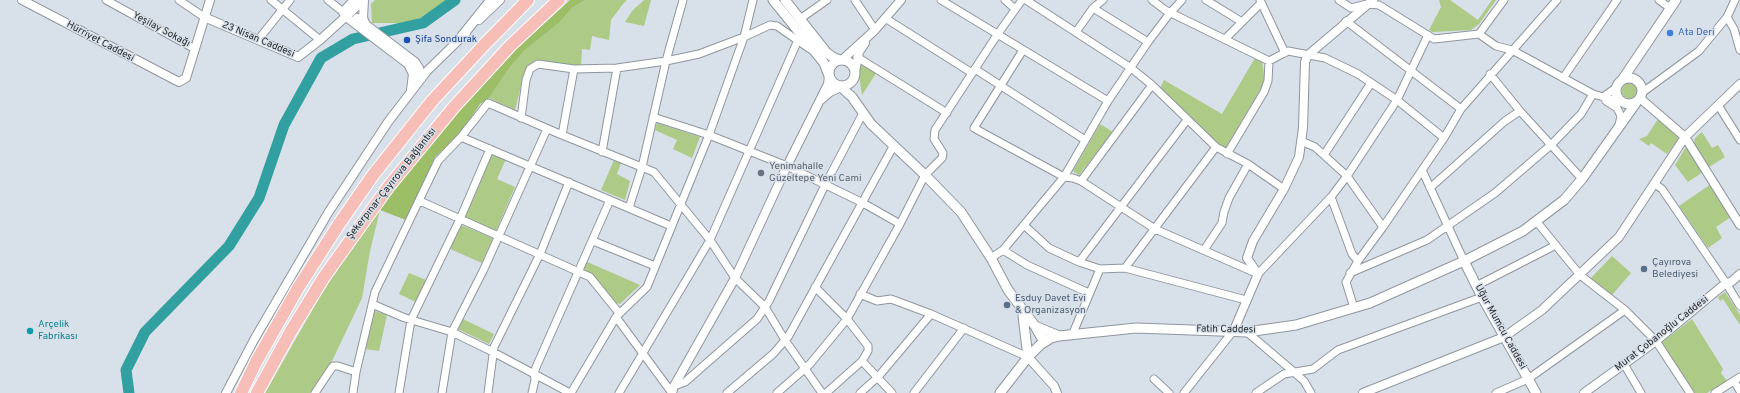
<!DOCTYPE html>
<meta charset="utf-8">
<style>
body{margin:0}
canvas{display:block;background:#d8e0e9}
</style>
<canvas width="1740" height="393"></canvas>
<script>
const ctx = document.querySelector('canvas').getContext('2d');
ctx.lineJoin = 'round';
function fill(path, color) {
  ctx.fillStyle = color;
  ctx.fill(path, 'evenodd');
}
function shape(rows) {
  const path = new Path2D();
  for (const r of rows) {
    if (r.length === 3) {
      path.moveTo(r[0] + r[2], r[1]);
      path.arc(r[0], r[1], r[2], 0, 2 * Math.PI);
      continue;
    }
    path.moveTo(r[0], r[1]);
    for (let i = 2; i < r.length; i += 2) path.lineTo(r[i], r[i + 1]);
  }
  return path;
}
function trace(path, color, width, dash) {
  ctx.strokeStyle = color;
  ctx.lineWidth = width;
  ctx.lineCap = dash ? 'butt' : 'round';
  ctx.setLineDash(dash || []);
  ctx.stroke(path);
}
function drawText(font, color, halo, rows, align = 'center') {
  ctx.font = font + ' Overpass,sans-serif';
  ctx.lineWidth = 3;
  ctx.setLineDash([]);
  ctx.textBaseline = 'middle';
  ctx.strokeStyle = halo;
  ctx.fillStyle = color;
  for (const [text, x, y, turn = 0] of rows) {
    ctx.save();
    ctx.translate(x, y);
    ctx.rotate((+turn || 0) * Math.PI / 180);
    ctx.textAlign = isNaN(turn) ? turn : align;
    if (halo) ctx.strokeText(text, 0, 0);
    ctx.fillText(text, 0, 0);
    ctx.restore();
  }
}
fill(shape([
 [375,0,448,0,433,12,408,23,372,23,371,4],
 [585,0,627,0,623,4,611,20,609,40,592,36,590,50,582,49,581,66,536,61,531,64,523,78,515,110,489,98,510,67,525,50,559,23,572,8],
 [644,0,651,0,644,26,625,22,632,11],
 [1439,0,1450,0,1478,20,1492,0,1496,0,1479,24,1471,30,1433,32,1429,30,1441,7],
 [1255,58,1262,61,1265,82,1225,149,1217,144,1160,88,1164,80,1222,114],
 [860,62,877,72,862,95,858,69],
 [1630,91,8],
 [1658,119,1679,138,1667,154,1651,143,1649,146,1639,139,1647,136],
 [657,123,700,137,692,158,673,149,677,140,655,130],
 [1100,124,1113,132,1079,175,1073,171],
 [1702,132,1712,148,1718,145,1725,157,1709,167,1694,143,1695,138],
 [1686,147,1703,172,1688,182,1675,165],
 [492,153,506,159,497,179,515,187,496,231,463,217],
 [614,160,621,163,617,174,630,181,625,200,601,190],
 [1711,184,1731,217,1716,227,1722,238,1708,248,1679,206],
 [385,201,380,210,370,251,362,298,331,363,310,393,265,393,323,291],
 [459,224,493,238,482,263,448,248],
 [1612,256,1631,273,1612,295,1590,279],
 [585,261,640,285,620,304,613,302,592,274,582,269],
 [409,273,426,280,416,302,399,294],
 [1725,292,1740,315,1740,325,1723,299,1720,301,1718,297],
 [375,311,387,315,379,351,365,349,374,312],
 [463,319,494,334,489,344,458,329],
 [1692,319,1723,369,1721,373,1727,381,1707,393,1693,393,1661,343]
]), '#adca86');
fill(shape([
 [570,0,585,0,572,8,559,23,525,50,510,67,489,98,480,104,460,134,435,157,406,220,380,210,385,201,411,167,463,105,516,49]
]), '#9bbe67');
trace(shape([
 [129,393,126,370,145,332,229,246,259,198,284,125,321,58,353,39,423,23,455,0]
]), '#32a0a1', 11);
const minor = shape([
 [106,0,195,49],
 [179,0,204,17],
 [271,0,320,40],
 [328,0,343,12],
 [855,0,875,30],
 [941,0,1108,101],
 [1005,0,1015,9],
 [1026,0,1131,68,1152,85,1216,147,1248,164,1284,189],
 [1152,0,1165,10,1269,61],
 [1206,0,1242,22],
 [1260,0,1285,53],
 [1339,0,1351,8,1367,4,1379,5,1434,39,1479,34,1504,0],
 [1659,0,1670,8],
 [1093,8,1148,42],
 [1727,17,1734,29,1740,50],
 [885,18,972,73],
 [800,19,827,0],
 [1346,21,1461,109],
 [1076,32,1093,8,1103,0],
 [1479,34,1496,46,1512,50,1593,94,1621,102],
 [1225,39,1261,3],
 [258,40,290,0],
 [1023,50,974,128,1064,177,1073,178,1081,181,1155,229,1258,274,1331,197,1347,176,1397,100,1428,35],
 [857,57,947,113],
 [975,69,1085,140],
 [1490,74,1520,111,1582,179],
 [1563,78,1617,0],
 [1643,92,1699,51,1727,17,1735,0],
 [1603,97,1617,87],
 [1606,101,1617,108,1621,116,1619,125],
 [1718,105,1740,140],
 [653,117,709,135,787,166,863,203,900,224],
 [521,118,526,80,530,69,538,64,574,69,617,68,666,61,699,54,744,37,770,25,777,26,810,49],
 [562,135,574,69],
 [461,137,671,226],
 [1301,141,1315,147,1347,176,1383,227],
 [602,152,617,68],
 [1227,154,1264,92,1268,81,1269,61,1288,51,1325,58,1358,74,1397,100,1444,138],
 [1324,155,1371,83],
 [1422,170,1464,261],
 [1081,181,1152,85],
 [1655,184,1662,189,1726,283,1740,306],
 [1430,188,1505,121,1520,111],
 [1331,197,1352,254,1358,261],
 [420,201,590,277,619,313],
 [629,208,642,167,666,61,683,0],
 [1537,222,1580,275,1625,310,1656,341,1690,393],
 [1024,225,1049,248,1079,262,1100,269,1125,268,1246,300],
 [593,241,655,266],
 [1003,250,1027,265,1089,293],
 [1204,250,1222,223,1224,212,1229,198,1248,164],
 [991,258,1003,250,1064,177,1108,101,1148,42,1170,13,1182,0],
 [1079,262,1187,120],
 [1125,268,1216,147],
 [1350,273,1427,240,1495,193,1551,145,1581,114,1593,94],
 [1476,286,1556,245],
 [815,287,847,319,868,346,868,351,862,361,892,393],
 [860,294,877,301,891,299,931,314,1028,357],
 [372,304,405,318,452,332,493,352,570,393],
 [1354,308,1346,282,1358,261,1383,227,1444,138,1461,109,1557,0],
 [616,317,672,393],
 [1247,332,1295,373,1304,381,1311,393],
 [1073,333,1100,269],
 [1624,364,1641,393],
 [1154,379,1169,393],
 [1734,381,1740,391],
 [674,386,685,382,757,319,769,301,825,185,863,113],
 [315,393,333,366,338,366,356,372],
 [353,393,356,372,375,292,438,161,461,137,488,103,562,135,654,172,710,240,735,278,765,307,785,340,822,393],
 [399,393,411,320,460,219,490,149],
 [442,393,452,332,483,271,547,129],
 [488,393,494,347,540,254,569,182],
 [532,393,535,380,534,373,537,365,610,200],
 [571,393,616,317,647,287,709,135,744,37,753,0],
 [619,393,710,240,798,40],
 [727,393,773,354,788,337,894,145],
 [777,393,810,364,847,319,900,224,925,175,942,158,943,153,934,139,935,130,997,35,1022,0],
 [826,393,862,361],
 [860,393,878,377,931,314],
 [914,393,964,328],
 [1184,393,1234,330],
 [1256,393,1284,374,1313,369,1338,350,1482,297],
 [1496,393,1528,379,1625,310],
 [1715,393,1740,377]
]);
const tertiary = shape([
 [22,0,179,82,186,78,210,0],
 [354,0,343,12,345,16,408,64,413,74,411,90],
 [364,0,363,18,366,25],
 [204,17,298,57,320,40,364,0],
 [357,18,415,62,419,68,421,79],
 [479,20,500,0],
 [842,60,875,30,901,0],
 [855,71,859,52,865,43],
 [822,99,830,92,841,87],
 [1641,99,1685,137,1740,225],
 [1234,330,1258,274,1247,258,1253,241,1284,189,1299,157,1303,128,1305,62,1308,55,1373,0],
 [1028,357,1054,386,1057,393],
 [226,393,255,338,328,213,388,122,427,71,466,33],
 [672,393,674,386,735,278,787,166,828,84,829,76],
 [1363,393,1504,337,1542,310,1619,237,1685,137,1740,84],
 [1584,393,1656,341,1726,283,1731,282,1740,274]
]);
const secondary = shape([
 [773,0,824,63,829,76],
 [785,0,827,53,834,58,842,60],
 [462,36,491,0],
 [842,73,13],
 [1629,91,13],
 [1622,80,1676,0],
 [841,87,852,97,871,124,925,175,961,212,991,258,1008,290,1035,326,1044,342],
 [1464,261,1482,297,1536,393],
 [1023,316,1028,357],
 [1035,326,1059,336],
 [1000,393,1028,357,1040,345,1051,338,1059,336,1136,328,1247,332,1296,325,1370,303,1464,261,1523,231,1564,200,1582,179,1636,103]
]);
const motorway = shape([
 [241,393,256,362,298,288,339,224,373,175,432,101,485,44,528,0],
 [257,393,291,331,324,277,389,186,454,107,510,46,559,0]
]);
trace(minor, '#8f969f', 9);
trace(tertiary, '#8f969f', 10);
trace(secondary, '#8f969f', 11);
trace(motorway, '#fff', 14);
trace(minor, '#fff', 7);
trace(tertiary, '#fff', 8);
trace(secondary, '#fff', 9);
trace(motorway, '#f7beb8', 12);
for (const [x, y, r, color] of [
 [1670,33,4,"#3f7fe0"],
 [407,40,4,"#1a4fb4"],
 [761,173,4,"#6b7280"],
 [1644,269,4,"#5c6f8a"],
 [1007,305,4,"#5c6f8a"],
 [30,331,4,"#0f9aa8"]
]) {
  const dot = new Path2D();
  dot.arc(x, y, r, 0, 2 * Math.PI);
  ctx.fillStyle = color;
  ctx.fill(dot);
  trace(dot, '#d8e0e9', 1.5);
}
drawText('10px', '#292b2f', '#d8e0e9', [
 ["Yeşilay Sokağı",161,30,28],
 ["23 Nisan Caddesi",258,40,23],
 ["Hürriyet Caddesi",100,42,28],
 ["Şekerpınar-Çayırova Bağlantısı",392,184,-52],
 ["Uğur Mumcu Caddesi",1500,327,61],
 ["Fatih Caddesi",1226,330,1],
 ["Murat Çobanoğlu Caddesi",1662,334,-38]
]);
drawText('10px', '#366cbe', '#d8e0e9', [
 ["Ata Deri",1678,33]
], 'left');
drawText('10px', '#164399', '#d8e0e9', [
 ["Şifa Sondurak",415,40]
], 'left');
drawText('10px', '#5b616d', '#d8e0e9', [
 ["Yenimahalle",769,167],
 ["Güzeltepe Yeni Cami",769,179]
], 'left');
drawText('10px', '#4e5e75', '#d8e0e9', [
 ["Çayırova",1652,263],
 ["Belediyesi",1652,275],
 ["Esduy Davet Evi",1015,299],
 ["& Organizasyon",1015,311]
], 'left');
drawText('10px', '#0d838f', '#d8e0e9', [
 ["Arçelik",38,325],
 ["Fabrikası",38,337]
], 'left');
</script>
